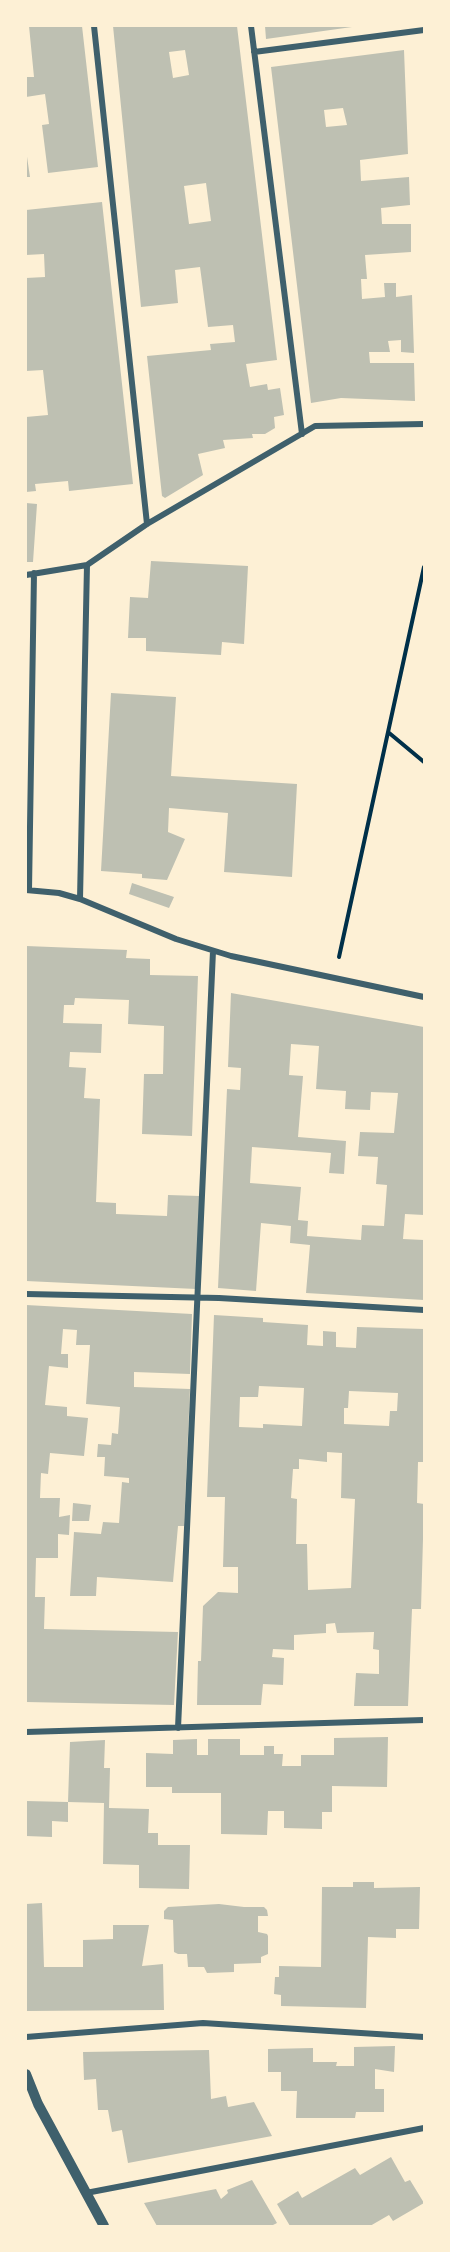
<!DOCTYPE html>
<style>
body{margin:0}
#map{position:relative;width:450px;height:2252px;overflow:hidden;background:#fdf0d5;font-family:"Golos Text",sans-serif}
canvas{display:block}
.frame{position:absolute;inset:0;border:27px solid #fdf0d5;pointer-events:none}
</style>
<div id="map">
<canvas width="450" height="2252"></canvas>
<div class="frame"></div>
</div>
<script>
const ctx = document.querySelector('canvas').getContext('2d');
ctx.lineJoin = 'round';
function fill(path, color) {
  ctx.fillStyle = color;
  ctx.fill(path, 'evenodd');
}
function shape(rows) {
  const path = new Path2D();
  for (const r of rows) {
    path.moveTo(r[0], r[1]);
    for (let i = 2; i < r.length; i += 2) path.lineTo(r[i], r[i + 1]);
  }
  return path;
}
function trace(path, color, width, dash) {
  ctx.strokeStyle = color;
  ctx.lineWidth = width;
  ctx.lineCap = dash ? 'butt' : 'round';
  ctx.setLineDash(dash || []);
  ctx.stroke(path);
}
fill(shape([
 [29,26,82,26,98,167,48,173,42,125,49,124,45,94,26,97,26,77,34,77],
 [113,26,237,26,277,360,246,364,250,387,267,384,268,390,280,388,284,415,274,417,275,428,265,434,252,434,253,438,223,440,225,448,198,454,203,475,165,498,162,496,147,356,211,350,210,344,235,342,233,325,208,327,200,267,175,270,178,303,141,307],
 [185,50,189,75,173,78,169,52],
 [206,183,211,221,189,224,184,186],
 [265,26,352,26,352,27,266,39],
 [404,50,408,154,360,160,361,181,409,177,410,205,381,208,382,224,411,224,411,252,365,255,367,279,361,279,362,299,385,297,384,283,396,283,396,297,412,295,414,353,401,352,401,340,388,341,390,352,369,352,370,363,414,363,415,401,341,398,311,403,271,67],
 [343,108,347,125,326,127,324,110],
 [26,150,30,177,26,177],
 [102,202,133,484,69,491,68,481,35,484,36,491,26,492,26,417,48,415,43,370,26,371,26,278,45,277,44,254,26,255,26,210],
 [26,503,37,504,33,562,26,562],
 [151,561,248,566,244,644,222,642,221,655,146,651,146,638,128,638,130,597,148,598],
 [111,693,176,697,171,776,297,784,292,877,224,872,228,813,169,808,168,832,185,839,167,880,142,878,142,874,101,871],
 [132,883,174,897,169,908,129,894],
 [26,946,127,950,126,958,150,959,150,975,198,976,192,1136,142,1134,144,1074,163,1074,164,1026,128,1024,129,1000,75,998,74,1005,64,1005,63,1023,102,1024,101,1053,70,1052,69,1067,86,1068,84,1098,100,1099,96,1202,116,1203,116,1214,167,1216,168,1195,200,1196,196,1289,26,1281],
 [231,993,424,1027,424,1215,405,1214,403,1239,424,1240,424,1300,306,1293,310,1245,290,1243,291,1226,261,1223,256,1291,218,1288,227,1089,240,1090,241,1068,228,1067],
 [291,1044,319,1046,316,1089,346,1091,345,1109,370,1110,371,1092,398,1093,394,1133,360,1132,358,1156,378,1157,376,1184,387,1185,384,1226,362,1225,361,1240,307,1236,308,1221,298,1220,301,1187,250,1183,252,1147,331,1153,329,1173,344,1174,346,1141,298,1137,303,1076,289,1075],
 [26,1305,192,1314,190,1374,134,1372,134,1387,190,1389,184,1526,178,1526,173,1582,97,1577,96,1596,70,1596,74,1532,101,1534,103,1522,119,1523,122,1482,129,1483,129,1478,104,1476,105,1457,97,1457,98,1444,111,1445,112,1433,118,1434,120,1407,86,1404,90,1345,76,1345,77,1330,63,1329,61,1354,68,1354,68,1368,49,1366,45,1405,67,1407,67,1416,88,1418,84,1456,50,1453,48,1474,41,1473,40,1498,60,1498,59,1517,70,1515,69,1535,58,1534,58,1558,36,1558,35,1597,45,1597,44,1629,178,1632,174,1705,26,1702],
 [214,1315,263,1318,263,1322,308,1325,307,1345,323,1346,323,1331,336,1332,336,1347,356,1348,357,1327,424,1329,424,1462,418,1462,417,1503,424,1504,421,1609,412,1609,408,1706,354,1706,356,1673,379,1674,379,1650,373,1649,374,1632,337,1633,335,1623,326,1624,326,1633,294,1635,294,1650,273,1649,272,1657,284,1658,283,1685,263,1684,261,1705,197,1705,198,1661,201,1661,203,1606,218,1592,238,1593,238,1567,223,1567,225,1497,207,1497],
 [259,1386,304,1388,302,1426,263,1424,263,1428,239,1427,240,1397,258,1397],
 [349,1391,398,1393,397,1411,390,1411,389,1426,344,1424,344,1408,348,1408],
 [327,1452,342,1453,341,1498,355,1499,351,1588,308,1590,307,1544,296,1544,297,1499,291,1498,293,1469,299,1469,299,1459,327,1462],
 [73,1503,91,1505,89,1521,72,1521],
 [388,1737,387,1787,332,1786,332,1812,322,1812,322,1829,284,1828,284,1811,268,1811,267,1835,221,1834,221,1793,172,1793,172,1787,146,1787,146,1753,173,1754,173,1740,197,1739,197,1755,208,1755,208,1739,240,1739,240,1755,264,1755,264,1746,274,1746,274,1754,283,1754,282,1766,301,1766,301,1755,334,1755,334,1738],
 [105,1740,104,1768,110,1768,109,1808,149,1809,148,1833,158,1833,158,1845,190,1845,189,1889,139,1888,139,1865,103,1864,104,1803,68,1802,68,1822,52,1821,52,1837,26,1836,26,1801,68,1802,70,1742],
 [353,1882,374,1882,374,1888,420,1887,419,1929,396,1929,396,1938,368,1937,366,2008,281,2006,281,1995,274,1994,275,1977,279,1977,279,1966,321,1967,322,1887,353,1887],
 [42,1903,44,1967,83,1967,83,1940,113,1939,113,1925,149,1925,142,1966,163,1964,164,2010,26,2011,26,1904],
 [219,1904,244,1907,264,1907,267,1910,268,1916,258,1916,258,1932,267,1934,268,1936,268,1954,261,1957,261,1963,234,1964,234,1972,207,1973,204,1967,188,1967,187,1954,178,1954,174,1952,173,1920,164,1919,164,1911,168,1907],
 [395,2046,394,2072,375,2069,375,2089,384,2089,384,2112,356,2112,355,2118,296,2118,297,2091,281,2091,281,2072,268,2072,268,2049,313,2048,313,2062,337,2062,336,2066,354,2066,354,2047],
 [209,2050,211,2099,226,2096,228,2107,254,2102,272,2136,128,2163,122,2130,112,2132,108,2110,98,2110,96,2079,84,2080,83,2052],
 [391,2157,405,2182,410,2180,424,2203,393,2221,389,2215,370,2226,290,2226,277,2204,298,2191,302,2198,355,2168,360,2175],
 [252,2180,277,2223,271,2226,157,2226,144,2203,216,2189,221,2199,228,2193,227,2190]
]), '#bec0b2');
trace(shape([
 [388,732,424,762],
 [339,957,424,567]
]), '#003049', 4);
trace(shape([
 [94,26,147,524],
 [251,26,302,434],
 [254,52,424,30],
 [26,575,87,565,147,524,315,426,424,424],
 [26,890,59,893,80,899,176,939,231,956,424,997],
 [29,890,34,573],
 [80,899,87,565],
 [26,1294,219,1298,424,1310],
 [178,1728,213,951],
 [26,1732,424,1720],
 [26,2037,203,2023,424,2037],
 [86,2193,424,2128]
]), '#3f606c', 6);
trace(shape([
 [26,2074,38,2104,104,2226]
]), '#3f606c', 10);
</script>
